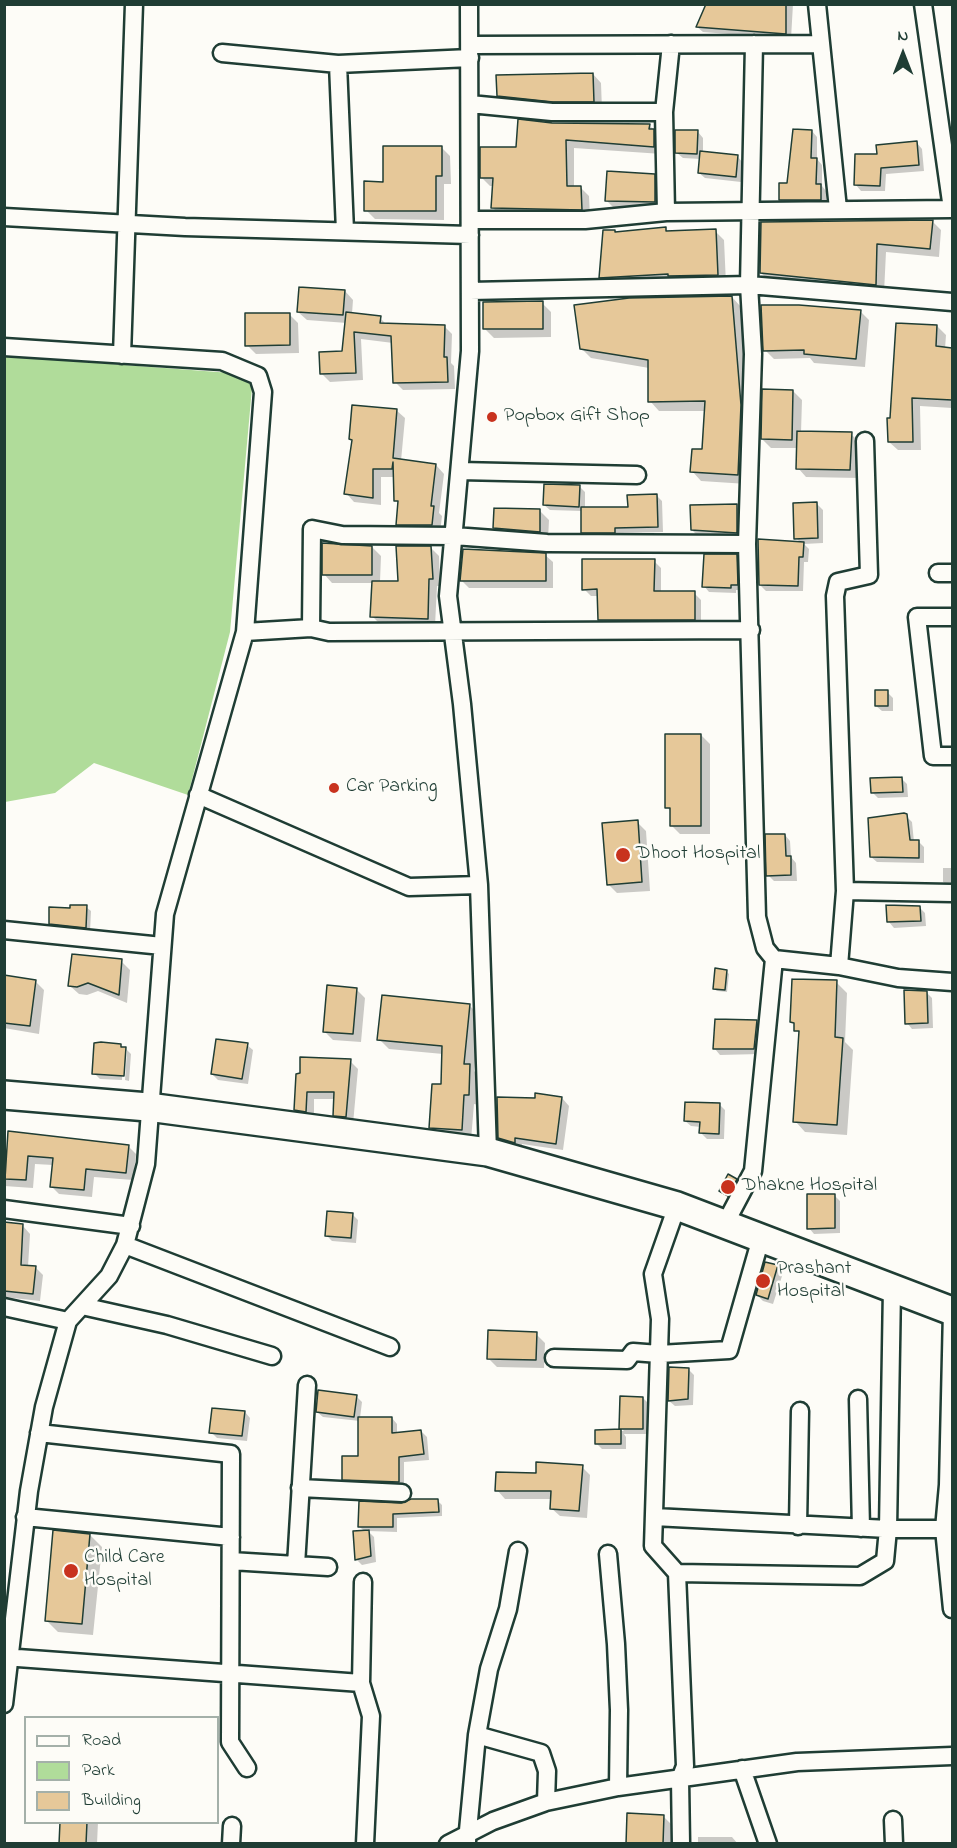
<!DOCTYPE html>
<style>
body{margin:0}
#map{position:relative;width:957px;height:1848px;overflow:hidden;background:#fdfcf7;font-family:"Indie Flower",sans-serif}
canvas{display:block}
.frame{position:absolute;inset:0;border:6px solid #1f3d34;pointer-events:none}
.legend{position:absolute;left:24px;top:1716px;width:195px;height:108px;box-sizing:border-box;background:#fdfcf7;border:2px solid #a4b0a9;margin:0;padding:8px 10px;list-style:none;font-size:18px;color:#1f3d34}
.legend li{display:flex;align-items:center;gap:12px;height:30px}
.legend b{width:30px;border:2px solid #a4b0a9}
.north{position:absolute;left:873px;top:24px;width:60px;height:60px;-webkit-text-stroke:4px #fdfcf7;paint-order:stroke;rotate:0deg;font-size:16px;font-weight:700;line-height:24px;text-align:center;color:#1f3d34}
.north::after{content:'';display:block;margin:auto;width:21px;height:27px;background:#1f3d34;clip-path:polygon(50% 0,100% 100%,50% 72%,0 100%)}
</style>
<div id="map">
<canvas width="957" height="1848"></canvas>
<div class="frame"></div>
<ul class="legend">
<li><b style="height:8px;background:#fdfcf7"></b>Road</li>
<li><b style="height:16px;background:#b0dc9a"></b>Park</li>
<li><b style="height:16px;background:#e6c899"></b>Building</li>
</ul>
<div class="north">N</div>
</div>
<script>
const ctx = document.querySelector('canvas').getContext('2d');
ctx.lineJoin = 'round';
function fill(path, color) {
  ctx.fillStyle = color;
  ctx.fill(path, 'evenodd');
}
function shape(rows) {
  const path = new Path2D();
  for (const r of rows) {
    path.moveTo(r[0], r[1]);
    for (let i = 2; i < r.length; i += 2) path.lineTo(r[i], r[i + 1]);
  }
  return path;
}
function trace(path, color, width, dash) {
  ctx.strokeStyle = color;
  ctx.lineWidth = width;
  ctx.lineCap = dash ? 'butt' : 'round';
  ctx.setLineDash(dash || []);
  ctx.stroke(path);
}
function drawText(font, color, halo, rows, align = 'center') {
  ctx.font = font + ' "Indie Flower",sans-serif';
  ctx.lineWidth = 5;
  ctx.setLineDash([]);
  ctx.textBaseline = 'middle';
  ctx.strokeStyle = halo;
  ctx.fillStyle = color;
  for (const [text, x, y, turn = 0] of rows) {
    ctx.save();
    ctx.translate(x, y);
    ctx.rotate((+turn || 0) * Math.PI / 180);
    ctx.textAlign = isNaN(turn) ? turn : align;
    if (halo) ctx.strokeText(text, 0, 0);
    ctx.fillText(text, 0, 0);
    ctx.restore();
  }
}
fill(shape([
 [5,356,244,374,252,388,230,632,188,795,94,763,55,793,5,802]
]), '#b0dc9a');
fill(shape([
 [707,4,793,4,791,39,703,32,697,27],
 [593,74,601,83,602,110,507,104,498,95],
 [552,124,649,125,658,134,662,154,574,148,574,188,580,187,589,196,590,218,501,216,493,208,494,186,490,186,482,178],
 [812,131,817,137,817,159,822,165,822,186,826,191,826,205,786,205,780,200],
 [698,132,703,138,703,153,738,157,743,163,741,182,705,178,699,173,701,159,683,158,677,153],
 [917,143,922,149,924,171,886,174,885,191,861,191,856,185,879,156],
 [441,147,450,156,451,184,444,184,444,220,375,219,366,210,384,183],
 [654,176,663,184,664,211,615,209,606,200],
 [932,221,941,230,939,257,886,252,884,293,770,282,761,273],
 [665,229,669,233,715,231,724,240,726,284,609,286,600,277,614,231,616,233],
 [345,291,353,300,352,314,380,318,387,325,444,326,452,334,451,363,454,366,455,389,403,390,395,382,393,343,361,339,363,380,330,382,322,374,343,352,347,323,307,320,298,312],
 [732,297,741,307,750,416,747,484,701,481,692,471,704,451,706,411,659,411,650,401,649,368,591,358,581,348],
 [542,303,551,312,551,337,494,338,485,329],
 [860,311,869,320,865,367,814,363,810,358,774,359,765,350],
 [289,314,298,323,299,353,256,354,247,345],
 [937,326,946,335,945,349,952,349,952,408,920,406,921,450,898,450,889,442,892,420],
 [793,391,802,400,801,433,851,434,860,443,859,478,806,477,798,468,798,448,771,448,762,439],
 [396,410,405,418,401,461,436,465,444,474,439,513,442,516,440,533,406,533,397,524,399,503,396,500,395,477,381,477,381,505,354,502,346,493,353,441,351,439],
 [580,487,585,492,585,508,629,508,656,495,662,501,663,532,620,533,620,538,588,538,583,532,582,511,550,510,544,505],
 [817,504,823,510,823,543,804,544,809,549,808,562,804,562,803,591,766,591,760,585,801,543,796,538],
 [736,506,745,515,745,542,701,539,692,530],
 [540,511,549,520,548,540,504,537,495,528],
 [372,547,381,556,380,582,399,583,431,548,439,556,440,586,437,586,435,626,380,624,372,616,373,583,332,583,324,574],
 [545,555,553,562,553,588,469,588,461,580],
 [736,556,742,562,743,590,736,590,736,593,709,592,704,586],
 [654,561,661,568,661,592,694,593,701,600,701,626,606,626,599,620,598,596,591,596,584,589],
 [887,692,893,698,893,711,882,711,876,706],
 [701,735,710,744,710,834,680,834,671,825,671,812,667,807],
 [902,779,907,784,908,797,878,798,872,792],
 [906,816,912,822,914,842,919,842,924,847,924,863,877,862,871,857],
 [637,822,646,831,650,891,617,893,608,884],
 [785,835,790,841,791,857,796,863,797,881,774,881,768,875],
 [943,868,952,868,952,888,943,882],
 [86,907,91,911,90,932,55,928,51,923,51,909],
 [920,908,925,913,926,926,894,928,889,922],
 [121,961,130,970,127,1003,98,991,87,995,79,994,70,986],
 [726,971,729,974,727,992,717,991,714,989],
 [4,977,35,981,44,990,39,1034,4,1028],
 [836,982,847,993,845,1042,853,1050,847,1135,805,1132,795,1121,800,1035,792,1021],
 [356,989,365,998,361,1042,333,1040,324,1031],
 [926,992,932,998,933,1028,912,1029,907,1023],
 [469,1005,479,1015,474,1071,479,1076,479,1105,474,1104,471,1140,441,1138,431,1128,442,1086,443,1054,389,1049,379,1039],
 [757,1022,762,1028,760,1054,720,1055,715,1049],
 [120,1045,124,1048,122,1080,100,1079,94,1073],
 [247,1045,253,1050,248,1084,218,1080,212,1074],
 [125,1048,131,1054,129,1081,125,1080,127,1051],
 [350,1061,358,1069,353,1124,342,1123,335,1115,335,1099,314,1099,314,1119,303,1118,296,1110,297,1076],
 [562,1098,569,1106,563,1150,522,1144,522,1150,507,1145,500,1138],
 [719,1104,725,1110,724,1139,707,1139,701,1133,701,1127,691,1126,685,1121],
 [128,1146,136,1154,133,1180,94,1177,92,1197,59,1194,51,1186,53,1165,35,1164,33,1188,4,1186,4,1149],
 [736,1180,739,1182,731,1197,723,1193],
 [834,1195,840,1201,840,1233,814,1234,809,1228],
 [352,1214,358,1220,356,1243,332,1241,327,1236],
 [4,1224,23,1226,30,1234,28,1267,35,1267,43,1275,40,1301,4,1297],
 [777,1267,783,1273,773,1304,763,1301,757,1295],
 [536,1334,545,1343,544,1368,497,1367,488,1358],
 [688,1369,694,1375,693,1405,675,1406,669,1401],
 [356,1396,362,1402,360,1418,392,1418,397,1424,397,1434,421,1431,427,1437,429,1460,404,1462,404,1487,349,1485,343,1479,359,1457,360,1421,323,1417,317,1412],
 [643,1398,649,1404,648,1434,624,1434,626,1437,626,1449,602,1449,596,1443,596,1431,624,1431,621,1428],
 [245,1412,250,1418,247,1441,217,1438,211,1432],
 [582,1467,590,1475,587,1518,560,1516,551,1508,552,1499,505,1499,497,1490,537,1474],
 [437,1500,442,1505,442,1516,397,1518,397,1532,368,1531,374,1537,376,1562,362,1565,356,1559,365,1532,360,1527,402,1505],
 [90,1535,102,1547,93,1635,58,1632,46,1620],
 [663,1816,672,1825,672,1844,628,1844],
 [61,1822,98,1822,97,1844,60,1844],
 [698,1837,732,1837,738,1844,698,1844]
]), '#0003');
const building = shape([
 [706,4,786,4,786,34,696,27,706,4],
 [593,73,594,102,553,102,497,96,496,75,593,73],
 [518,119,552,123,650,124,649,129,654,129,654,147,566,140,567,186,581,186,582,210,491,208,493,178,480,178,480,147,516,147,518,119],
 [793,129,812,130,811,158,817,158,816,184,821,184,821,200,779,200,779,183,787,183,793,129],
 [675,130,698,130,697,154,675,153,675,130],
 [917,141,919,165,881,168,880,186,854,185,855,154,877,154,876,145,917,141],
 [383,146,442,146,442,176,436,176,436,211,364,211,364,181,383,182,383,146],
 [700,151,738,155,736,177,698,173,700,151],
 [607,171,655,174,655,202,605,201,607,171],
 [933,220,930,249,877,244,876,285,760,273,761,222,933,220],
 [666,227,666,231,716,229,718,275,668,276,668,274,599,278,603,230,615,230,615,232,666,227],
 [299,287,345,290,343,315,297,312,299,287],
 [732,296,741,405,738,475,690,472,692,449,702,449,705,401,648,402,648,360,580,349,574,305,629,298,732,296],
 [543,301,543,329,483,329,483,302,543,301],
 [761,305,799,305,861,310,856,359,804,354,804,350,763,351,761,305],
 [346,312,381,316,380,323,445,325,444,357,447,357,448,382,393,383,391,336,354,332,356,373,320,374,319,352,342,351,346,312],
 [245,313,290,313,290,345,245,346,245,313],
 [896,323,937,325,936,346,952,348,952,400,912,398,913,442,888,442,887,418,890,418,896,323],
 [762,389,793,390,792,440,761,439,762,389],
 [352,405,397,409,393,458,436,464,431,506,434,506,432,525,396,525,398,501,394,501,393,462,392,469,373,469,373,498,344,494,352,440,349,439,352,405],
 [797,431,852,432,850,470,796,469,797,431],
 [544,484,580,485,579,507,543,505,544,484],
 [657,494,658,527,615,528,615,533,581,533,581,507,628,507,627,495,657,494],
 [817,502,818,538,794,539,793,503,817,502],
 [737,504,737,533,691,530,690,505,737,504],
 [494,508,540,509,540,532,493,528,494,508],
 [758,539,804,542,803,557,799,557,798,586,759,585,758,539],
 [322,543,372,546,372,575,322,575,322,543],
 [396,546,431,546,433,579,429,579,428,619,370,617,372,581,398,581,396,546],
 [463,549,546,553,546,581,460,581,463,549],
 [704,554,737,554,738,585,731,585,731,588,702,587,704,554],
 [582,559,655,559,654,591,695,591,695,620,598,620,597,589,582,590,582,559],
 [875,690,888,690,888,706,875,706,875,690],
 [665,734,701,734,701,826,670,826,670,808,665,808,665,734],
 [902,777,903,792,871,793,870,778,902,777],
 [904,813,907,814,910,840,919,840,919,858,870,857,868,818,904,813],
 [638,820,642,882,607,885,602,823,638,820],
 [765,834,785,834,786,856,791,856,791,875,766,876,765,834],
 [70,905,87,905,86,928,49,924,49,907,70,908,70,905],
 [886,905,920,906,921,921,887,922,886,905],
 [72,954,122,959,119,995,88,983,77,987,68,986,72,954],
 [715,968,727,970,725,990,713,989,715,968],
 [4,975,36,980,30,1026,4,1023,4,975],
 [792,979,837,980,835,1037,843,1038,837,1125,793,1122,799,1031,794,1031,794,1023,790,1022,792,979],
 [327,985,357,988,353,1034,323,1032,327,985],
 [904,990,927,991,928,1023,905,1024,904,990],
 [382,995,470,1004,464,1064,470,1064,469,1095,464,1095,462,1130,429,1128,432,1084,441,1084,442,1046,377,1040,382,995],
 [715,1019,757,1020,754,1049,713,1049,715,1019],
 [216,1039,248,1043,242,1079,211,1074,216,1039],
 [101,1042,121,1044,121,1047,126,1047,124,1076,92,1074,94,1043,101,1042],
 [300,1057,351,1059,346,1117,333,1116,334,1092,307,1092,306,1112,294,1110,296,1074,300,1073,300,1057],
 [535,1093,562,1097,556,1144,515,1138,515,1143,498,1138,497,1097,535,1098,535,1093],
 [685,1102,720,1103,719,1134,699,1133,700,1122,684,1121,685,1102],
 [8,1131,129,1145,126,1173,86,1169,84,1190,50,1187,53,1158,28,1156,26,1180,5,1179,8,1131],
 [728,1174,737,1179,728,1196,719,1191,728,1174],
 [807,1194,835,1194,835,1228,807,1229,807,1194],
 [327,1211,353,1213,351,1238,325,1236,327,1211],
 [4,1222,23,1224,21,1265,36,1266,33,1294,4,1291,4,1222],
 [765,1262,778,1265,768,1299,756,1295,765,1262],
 [488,1330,537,1332,536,1360,487,1359,488,1330],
 [669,1367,689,1368,688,1399,668,1401,669,1367],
 [318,1390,357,1395,354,1417,316,1412,318,1390],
 [620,1396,643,1397,643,1429,619,1429,620,1396],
 [212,1408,245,1411,242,1436,209,1433,212,1408],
 [358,1417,392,1417,392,1433,421,1430,424,1454,399,1457,399,1482,342,1480,342,1456,358,1456,358,1417],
 [621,1429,621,1444,595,1444,595,1430,621,1429],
 [536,1462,583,1465,579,1511,550,1509,551,1491,495,1491,496,1472,536,1473,536,1462],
 [411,1499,438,1499,439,1512,393,1514,393,1527,358,1527,359,1501,401,1503,411,1499],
 [53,1530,90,1534,82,1624,45,1621,53,1530],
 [369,1530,371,1556,355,1560,353,1531,369,1530],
 [627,1813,664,1815,663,1844,626,1844,627,1813],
 [60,1822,87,1822,86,1844,59,1844,60,1822]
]);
fill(building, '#e6c899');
trace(building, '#1f3d34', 1.5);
const minor = shape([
 [469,4,470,351,448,596,462,704,479,885,488,1152],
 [817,4,838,209],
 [923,4,952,209],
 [754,44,749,285,753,354,747,544,757,917,765,948,774,959,839,966,898,978,952,982],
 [470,45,821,44],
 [222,53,338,64,470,58],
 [338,64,345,231],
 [470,104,552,112,664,112],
 [666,212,664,112,671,44],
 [4,217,185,227,470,235],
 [470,220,585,220,666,212,951,209],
 [470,291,749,285,952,302],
 [4,347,222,361,258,376,263,392,245,632,165,914,146,1164,125,1245,109,1276,68,1321,44,1407,29,1491,4,1704],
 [122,355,134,4],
 [460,471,637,475],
 [938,573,952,573],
 [952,617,917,617,933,756,952,756],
 [311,628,312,529,342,535,454,536,547,543,747,544],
 [245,632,311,628,329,632,751,630],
 [198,795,409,887,479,885],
 [845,891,952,893],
 [4,930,162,946],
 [839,966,845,891,835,596,838,582,869,575,865,441],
 [677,1206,653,1274,660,1319,653,1546,677,1573,685,1766,680,1779,681,1844],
 [4,1209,131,1226],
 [725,1224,753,1171,774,959],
 [125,1245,390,1347],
 [82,1306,167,1325,272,1356],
 [4,1307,68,1321],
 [952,1311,948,1485,944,1529,952,1609],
 [554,1358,627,1360,633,1352,659,1354,729,1350,761,1238],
 [858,1399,861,1528],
 [39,1433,231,1454,230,1742,247,1768],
 [300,1488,402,1493],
 [25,1517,231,1537],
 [654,1517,888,1529,892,1288],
 [798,1526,800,1411],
 [608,1554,616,1644,619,1710,618,1787],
 [231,1561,328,1567],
 [296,1565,307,1385],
 [677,1573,860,1576,885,1561,888,1529,944,1529,952,1517],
 [363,1582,361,1683,371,1716,365,1844],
 [4,1657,361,1683],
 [477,1735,541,1753,547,1771,546,1802],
 [742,1769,768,1844],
 [893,1820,894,1844],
 [467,1841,477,1735,489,1669,508,1609,518,1551],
 [231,1844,232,1826],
 [448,1844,493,1821,546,1802,618,1787,797,1762,952,1756]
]);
const primary = shape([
 [4,1095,148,1107,488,1152,677,1206,952,1311]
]);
trace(minor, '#1f3d34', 21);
trace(primary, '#1f3d34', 32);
trace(minor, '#fdfcf7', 16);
trace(primary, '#fdfcf7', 27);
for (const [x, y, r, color] of [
 [492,417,6,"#c8321e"],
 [334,788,6,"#c8321e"],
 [623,855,8,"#c8321e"],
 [728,1187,8,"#c8321e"],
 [763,1281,8,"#c8321e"],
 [71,1571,8,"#c8321e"]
]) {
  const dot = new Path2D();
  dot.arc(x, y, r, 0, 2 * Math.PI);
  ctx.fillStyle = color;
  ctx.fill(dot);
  trace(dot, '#fdfcf7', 2);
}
drawText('20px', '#1f3d34', '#fdfcf7', [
 ["Popbox Gift Shop",504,417],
 ["Car Parking",346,788],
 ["Dhoot Hospital",636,855],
 ["Dhakne Hospital",742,1187],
 ["Prashant",777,1270],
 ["Hospital",777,1293],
 ["Child Care",84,1559],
 ["Hospital",84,1582]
], 'left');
</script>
